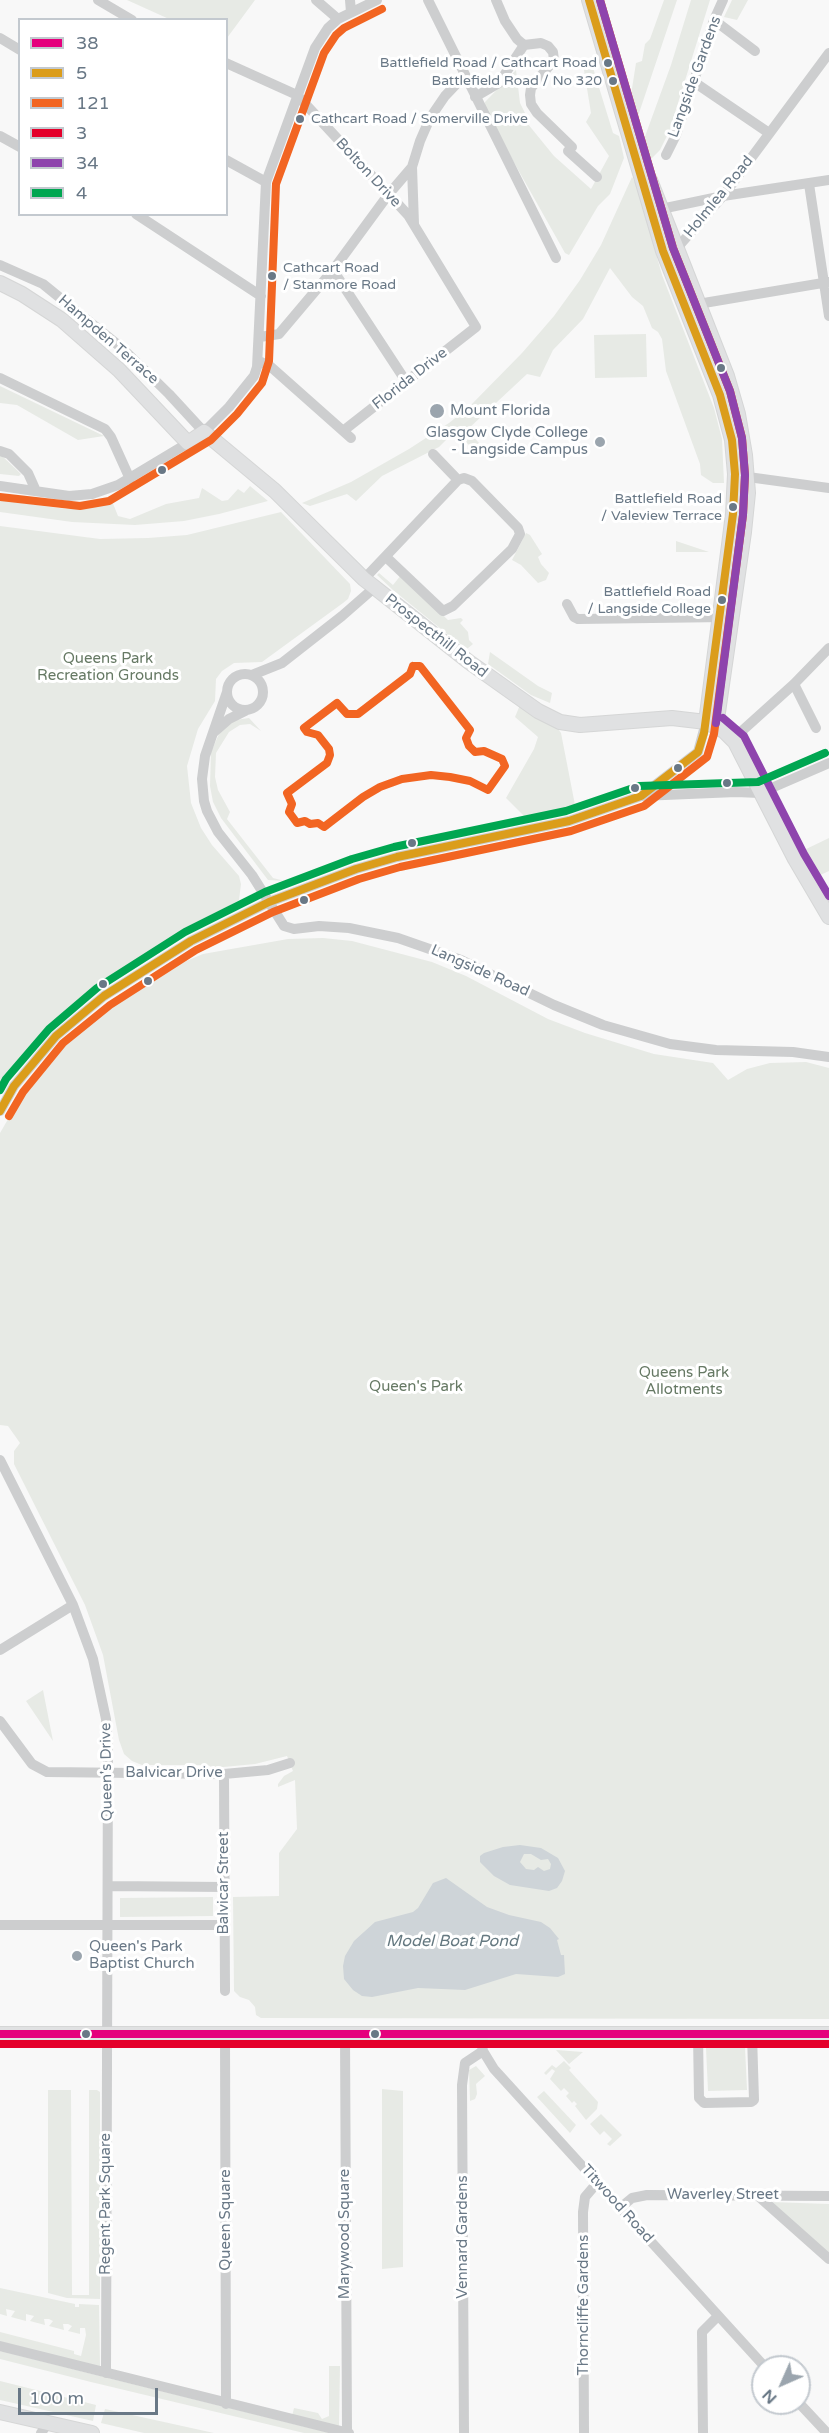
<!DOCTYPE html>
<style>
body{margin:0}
#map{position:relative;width:829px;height:2433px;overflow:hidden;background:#f8f8f8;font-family:"Varela Round",sans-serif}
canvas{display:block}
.legend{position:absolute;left:18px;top:18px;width:210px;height:198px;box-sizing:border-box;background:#fff;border:2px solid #c3c9cf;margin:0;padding:8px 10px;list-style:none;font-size:18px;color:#697886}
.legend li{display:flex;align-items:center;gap:12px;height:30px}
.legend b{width:30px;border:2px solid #c3c9cf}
.north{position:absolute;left:751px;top:2355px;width:60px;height:60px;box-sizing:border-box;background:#fff;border:2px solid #c3c9cf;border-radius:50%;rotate:225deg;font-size:16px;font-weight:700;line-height:24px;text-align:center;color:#697886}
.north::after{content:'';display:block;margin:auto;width:21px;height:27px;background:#9ba5ae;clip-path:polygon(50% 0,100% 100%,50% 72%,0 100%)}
.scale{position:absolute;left:18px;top:2388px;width:140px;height:27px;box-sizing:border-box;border:3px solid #697886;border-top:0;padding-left:8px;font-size:18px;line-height:21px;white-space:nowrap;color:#697886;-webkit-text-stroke:4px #fff;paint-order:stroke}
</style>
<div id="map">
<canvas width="829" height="2433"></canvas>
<ul class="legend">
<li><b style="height:8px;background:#e5007d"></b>38</li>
<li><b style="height:8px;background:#db9d1b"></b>5</li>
<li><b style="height:8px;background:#f26522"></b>121</li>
<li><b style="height:8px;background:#e4002b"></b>3</li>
<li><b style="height:8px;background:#8e44ad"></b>34</li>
<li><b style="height:8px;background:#00a651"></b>4</li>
</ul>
<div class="north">N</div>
<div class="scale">100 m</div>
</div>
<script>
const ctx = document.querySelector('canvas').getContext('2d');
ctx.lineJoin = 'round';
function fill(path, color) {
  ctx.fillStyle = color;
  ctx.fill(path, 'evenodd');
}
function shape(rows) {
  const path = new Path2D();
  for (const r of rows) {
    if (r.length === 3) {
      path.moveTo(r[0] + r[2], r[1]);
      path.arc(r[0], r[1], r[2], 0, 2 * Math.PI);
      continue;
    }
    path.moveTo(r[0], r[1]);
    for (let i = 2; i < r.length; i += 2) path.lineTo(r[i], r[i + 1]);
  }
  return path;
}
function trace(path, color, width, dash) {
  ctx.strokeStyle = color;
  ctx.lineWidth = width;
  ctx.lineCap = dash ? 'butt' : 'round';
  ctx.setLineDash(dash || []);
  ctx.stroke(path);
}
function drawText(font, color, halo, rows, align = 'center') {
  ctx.font = font + ' "Varela Round",sans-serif';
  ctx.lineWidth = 6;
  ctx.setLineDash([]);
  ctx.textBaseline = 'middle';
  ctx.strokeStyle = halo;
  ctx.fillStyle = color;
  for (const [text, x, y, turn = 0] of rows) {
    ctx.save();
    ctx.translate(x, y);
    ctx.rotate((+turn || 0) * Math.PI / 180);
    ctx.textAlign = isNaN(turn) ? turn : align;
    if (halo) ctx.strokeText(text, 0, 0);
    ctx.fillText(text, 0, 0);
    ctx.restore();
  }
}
fill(shape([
 [127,0,255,0,227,38,226,20,169,19],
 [664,0,677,0,637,119,629,96,631,95,636,63,642,61,645,44,650,39],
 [691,0,710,0,669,132,660,150,650,160,643,142,671,65],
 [732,0,748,0,737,20,724,17],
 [590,58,613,133,619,136,624,158,610,194,598,206,569,255,565,253,485,111,485,102,516,70,520,103,526,115,523,118,554,156,591,189,609,156,586,122,591,113,583,64],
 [632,177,636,184,662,275,714,408,722,439,724,483,713,483,701,475,700,464,666,371,662,339,658,332,652,328,643,306,632,297,610,268,583,319,553,350,540,377,527,374,467,430,480,444,474,449,456,434,453,438,450,436,439,447,382,476,356,501,347,494,310,506,302,503,351,482,409,449,449,423,469,407,522,353,554,316,580,280,601,245],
 [646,334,647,377,595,378,594,335],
 [0,386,104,436,78,440,17,405,0,403],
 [0,454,21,474,19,476,0,474],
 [250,486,268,501,219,514,184,521,135,525,72,522,0,512,0,500,66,509,112,501,118,516,130,519,166,504,199,498,202,488,222,501,228,500,238,489,244,493],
 [281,512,350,584,351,591,348,599,343,603,262,662,234,663,222,671,216,679,215,701,198,729,187,766,191,803,201,828,212,845,239,876,241,884,239,900,169,942,74,1004,24,1054,0,1094,0,526,100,539,148,538,187,535],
 [526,533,530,535,542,554,538,557,541,564,549,573,546,580,538,583,521,565,512,560],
 [676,541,709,552,676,552],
 [379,573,393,585,401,575,448,620,461,618,463,620,460,623,468,632,469,640,473,644,467,649,446,633,393,590,377,575],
 [490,652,538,686,552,693,550,703,531,695,488,664],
 [520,705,556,726,561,733,575,805,550,813,524,816,506,798,534,749,538,737,515,717],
 [249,718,261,731,250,724,240,725,229,732,216,753,215,777,218,790,230,812,227,819,273,878,285,881,268,880,221,818,213,802,210,786,211,752,218,736,224,727,235,720],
 [829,838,829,871,816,877,802,851],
 [323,938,352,941,432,962,466,976,548,1019,585,1033,654,1054,713,1063,728,1080,747,1069,770,1063,806,1062,829,1068,829,2019,261,2018,256,2015,255,2007,249,2000,240,1997,234,1991,233,1897,279,1896,279,1853,297,1829,295,1780,278,1787,278,1784,284,1776,293,1771,287,1756,255,1764,213,1768,208,1765,142,1765,132,1761,124,1754,119,1740,103,1655,85,1605,14,1464,14,1451,20,1443,8,1426,0,1425,0,1133,25,1090,53,1053,93,1015,127,991,165,970,203,954,288,939],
 [43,1690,53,1741,26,1701],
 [213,1897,213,1916,120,1917,120,1898],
 [745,2047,747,2090,708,2091,706,2048],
 [556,2050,583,2052,569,2064],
 [564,2061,571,2068,569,2070,598,2102,597,2109,586,2120,575,2106,577,2104,574,2101,572,2103,566,2096,569,2093,564,2088,561,2091,550,2079,555,2071,552,2069,546,2075,544,2073,552,2065,556,2068],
 [476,2066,485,2076,476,2084,477,2094,475,2099,470,2101,469,2070],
 [382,2089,403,2091,403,2267,382,2269],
 [48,2090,71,2090,72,2295,89,2295,89,2090,97,2090,100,2092,100,2299,67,2298,48,2293],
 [544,2091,576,2125,570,2133,537,2097],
 [601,2114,622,2135,610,2146,607,2144,612,2139,604,2131,600,2135,590,2124],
 [771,2202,829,2204,829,2254],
 [0,2288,75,2304,75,2307,79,2307,79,2304,99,2305,100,2367,0,2343,0,2332,74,2351,74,2354,81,2356,86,2335,85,2328,80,2328,80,2334,68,2331,72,2326,68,2324,63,2324,64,2330,49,2326,53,2321,49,2319,44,2319,45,2325,30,2321,34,2316,26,2314,26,2321,11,2317,15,2311,6,2309,7,2316,0,2314],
 [0,2351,330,2433,304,2433,91,2382,0,2359],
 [329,2366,340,2366,339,2426,292,2416,294,2408,318,2413,322,2419,329,2416],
 [0,2381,96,2405,93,2421,0,2400],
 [105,2409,214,2433,144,2433,101,2423]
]), '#e7eae5');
fill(shape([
 [520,1845,541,1848,558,1858,565,1871,562,1881,557,1888,549,1891,510,1885,494,1876,480,1862,480,1856,484,1853,503,1847],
 [524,1854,531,1854,541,1860,548,1859,551,1864,550,1869,544,1871,538,1867,534,1870,526,1869,520,1862],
 [446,1878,487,1907,509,1915,541,1922,550,1928,559,1939,557,1940,561,1955,564,1955,565,1974,558,1977,516,1974,465,1990,418,1988,372,1997,362,1996,353,1990,344,1979,343,1966,345,1956,354,1941,375,1922,413,1912,418,1908,433,1883]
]), '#ced4d8');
const major = shape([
 [589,0,663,251,720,395,732,440,735,474,733,514,706,722],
 [650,180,727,376,738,414,745,455,748,493,744,532,716,726],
 [0,283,22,294,62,320,119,370,188,443,204,432,275,491,364,579,469,662,538,711,560,722,580,725,672,718,706,722,724,731,735,742,795,859,829,917],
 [0,2034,829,2034],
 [0,2412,92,2433]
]);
trace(major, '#d5d6d6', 16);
trace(shape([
 [98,0,132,20],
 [316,0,338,19],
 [350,0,351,12],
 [428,0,556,258],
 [496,0,505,21,517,39,524,45,541,43,548,46,553,52,554,60,531,88,530,95,531,104,537,113,572,147,568,151,597,177],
 [714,20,755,51],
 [0,38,20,50],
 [226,63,297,95,408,215,476,327,343,431],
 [694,82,769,133],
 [475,97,499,83,524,45],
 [0,136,20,147],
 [666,155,676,135,714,20,723,0],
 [226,160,266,182],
 [412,167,414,224],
 [809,184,829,316],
 [661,209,723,196,829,180],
 [136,214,261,296],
 [677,248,723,196,829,53],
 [0,265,43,284,123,349,169,394,204,432,229,407,254,376,257,367,266,182,315,48,328,28,338,19,377,0],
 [333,270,407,383],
 [698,304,829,282],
 [260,337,279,334,333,270,388,195,412,167,420,141,430,118,445,96,464,76],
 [259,361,271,367,351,438],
 [0,378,105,429,111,437,130,479],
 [0,451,9,454,28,473,36,491],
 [433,454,458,480],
 [748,477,829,488],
 [0,486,69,496,92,494,118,485,188,443],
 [364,579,458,480,464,478,472,481,518,528,520,534,512,549,453,606,443,611,386,557],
 [567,604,574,617,578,619,726,617],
 [245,692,18],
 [252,675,282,663,342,616,374,588],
 [794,684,816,728],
 [227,692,205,756,202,779,204,801,207,811,218,832,252,875,284,926,294,929,319,926,349,928,398,938,461,960,554,1005,603,1025,670,1044,716,1050,793,1052,829,1057],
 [213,733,229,719,247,710],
 [733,739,794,684,829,648],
 [641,796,736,792,760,793,829,763],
 [0,1111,14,1086,56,1036,104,996,191,941,269,902,356,869,397,857,569,821,641,796,698,752,706,722],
 [0,1460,73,1605,93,1659,106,1719,108,1751,106,2373],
 [0,1650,73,1605],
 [0,1721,32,1764,47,1772,224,1774,268,1770,290,1763],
 [224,1774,225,1991],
 [108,1886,224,1887],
 [0,1925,224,1925],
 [225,2035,226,2404],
 [345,2035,347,2432],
 [698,2035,699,2098,704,2103,751,2102,754,2100,752,2035],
 [480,2036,483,2051,494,2069,765,2367],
 [757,2195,829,2259],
 [620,2208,632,2198,647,2195,829,2196],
 [0,2346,349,2433],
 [799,2403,827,2433],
 [41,2433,48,2423],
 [464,2433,462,2085,465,2063,483,2051],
 [584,2433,583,2212,585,2197,597,2183],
 [703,2433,702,2332,718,2316]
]), '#cdcecf', 10);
trace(major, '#e0e1e2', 14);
trace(shape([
 [0,2034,829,2034]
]), '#e5007d', 8);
trace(shape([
 [0,1111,14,1086,56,1036,104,996,191,941,269,902,356,869,397,857,569,821,641,796,698,752,704,733,733,514,735,474,732,440,720,395,663,251,589,0]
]), '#db9d1b', 8);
trace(shape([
 [0,497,80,506,109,501,211,440,237,414,262,383,269,361,276,184,324,53,336,35,344,28,382,9],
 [413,666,420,666,470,730,466,738,469,746,475,752,484,751,502,759,505,766,488,790,470,781,450,777,431,775,402,779,380,787,363,797,324,827,318,823,310,824,305,821,297,823,289,812,292,804,287,793,327,763,330,755,329,749,318,735,307,732,304,728,337,703,347,714,358,714,410,674,413,666],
 [9,1116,23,1092,63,1043,110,1005,196,950,273,912,359,879,400,867,571,831,644,806,707,757,714,734,743,515,745,475,742,438,730,391,673,248,600,0]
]), '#f26522', 8);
trace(shape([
 [0,2044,829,2044]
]), '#e4002b', 8);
trace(shape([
 [600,0,673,248,730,391,742,438,745,475,743,515,716,723],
 [723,718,744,736,804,854,829,896]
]), '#8e44ad', 8);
trace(shape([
 [0,1090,6,1079,49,1029,97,988,185,932,265,892,352,859,394,847,566,811,639,786,758,782,825,753]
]), '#00a651', 8);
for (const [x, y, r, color] of [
 [608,63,5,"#697886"],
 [613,81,5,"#697886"],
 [300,119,5,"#697886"],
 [272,276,5,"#697886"],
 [721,368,5,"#697886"],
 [437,411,8,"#9ba5ae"],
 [600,442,6,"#9ba5ae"],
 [162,470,5,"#697886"],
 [733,507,5,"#697886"],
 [722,600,5,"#697886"],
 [678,768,5,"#697886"],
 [727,783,5,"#697886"],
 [635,788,5,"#697886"],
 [412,843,5,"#697886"],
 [304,900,5,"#697886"],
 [148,981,5,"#697886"],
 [103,984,5,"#697886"],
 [77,1956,6,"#9ba5ae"],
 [86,2034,5,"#697886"],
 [375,2034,5,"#697886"]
]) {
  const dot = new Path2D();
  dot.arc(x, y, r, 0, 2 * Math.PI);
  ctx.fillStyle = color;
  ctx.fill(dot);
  trace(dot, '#fff', 2);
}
drawText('14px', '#697886', '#fff', [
 ["Battlefield Road / Cathcart Road",597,63],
 ["Battlefield Road / No 320",602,81],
 ["Cathcart Road / Somerville Drive",311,119,"left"],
 ["Cathcart Road",283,268,"left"],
 ["/ Stanmore Road",283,285,"left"],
 ["Battlefield Road",722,499],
 ["/ Valeview Terrace",722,516],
 ["Battlefield Road",711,592],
 ["/ Langside College",711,609]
], 'right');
drawText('15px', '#697886', '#fff', [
 ["Langside Gardens",695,77,-70],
 ["Bolton Drive",368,173,47],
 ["Holmlea Road",719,197,-51],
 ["Hampden Terrace",108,340,41],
 ["Florida Drive",410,379,-38],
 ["Prospecthill Road",436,636,38],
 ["Langside Road",480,971,24],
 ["Queen's Drive",107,1772,-91],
 ["Balvicar Drive",174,1773],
 ["Balvicar Street",224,1883,-90],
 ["Waverley Street",723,2195],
 ["Regent Park Square",106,2204,-90],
 ["Titwood Road",617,2204,48],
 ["Queen Square",226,2220,-90],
 ["Marywood Square",345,2234,-90],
 ["Vennard Gardens",463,2237,-90],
 ["Thorncliffe Gardens",584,2305,-90]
]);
drawText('15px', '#697886', '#fff', [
 ["Mount Florida",450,411],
 ["Glasgow Clyde College",588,433,"right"],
 ["- Langside Campus",588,450,"right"],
 ["Queen's Park",89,1947],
 ["Baptist Church",89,1964]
], 'left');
drawText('15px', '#667964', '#fff', [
 ["Queens Park",108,659],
 ["Recreation Grounds",108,676],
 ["Queens Park",684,1373],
 ["Allotments",684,1390],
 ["Queen's Park",416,1387]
]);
drawText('italic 16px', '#657981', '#fff', [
 ["Model Boat Pond",452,1942]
]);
</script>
